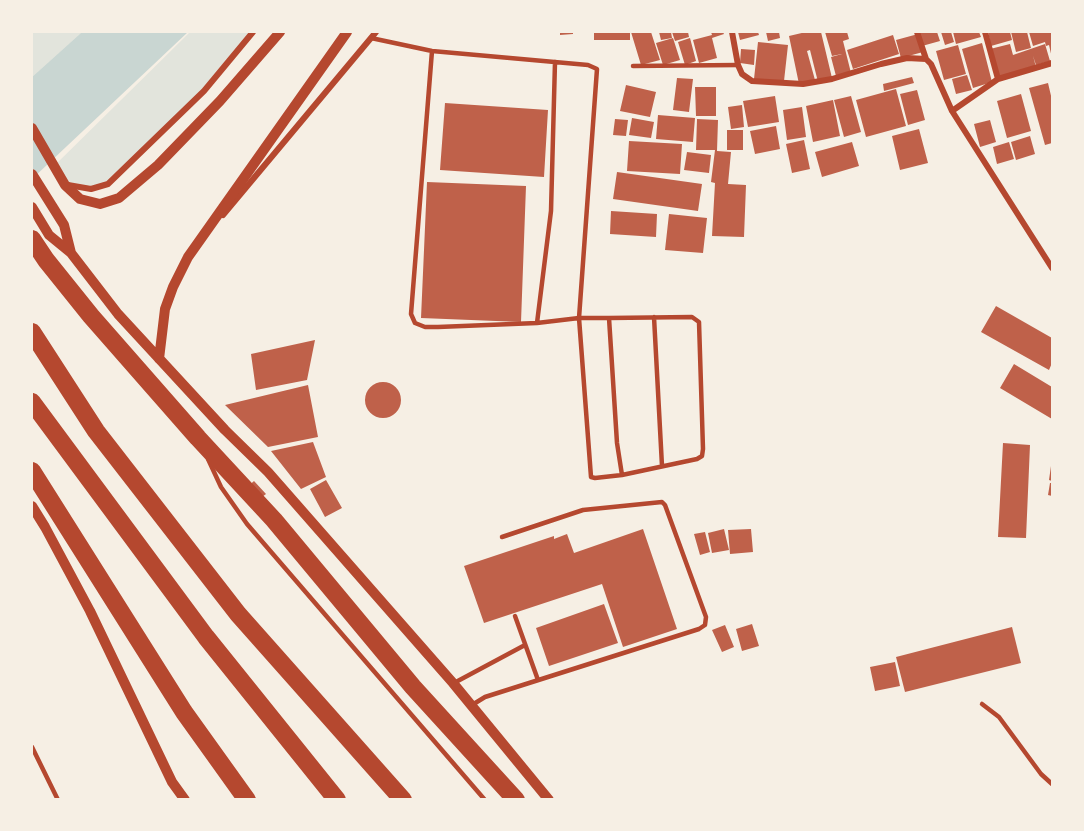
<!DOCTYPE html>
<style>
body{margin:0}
#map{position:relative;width:1084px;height:831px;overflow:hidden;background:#f6efe4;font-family:Quicksand,sans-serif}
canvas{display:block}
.frame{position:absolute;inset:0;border:33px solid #f6efe4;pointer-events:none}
</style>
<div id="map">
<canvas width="1084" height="831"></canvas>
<div class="frame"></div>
</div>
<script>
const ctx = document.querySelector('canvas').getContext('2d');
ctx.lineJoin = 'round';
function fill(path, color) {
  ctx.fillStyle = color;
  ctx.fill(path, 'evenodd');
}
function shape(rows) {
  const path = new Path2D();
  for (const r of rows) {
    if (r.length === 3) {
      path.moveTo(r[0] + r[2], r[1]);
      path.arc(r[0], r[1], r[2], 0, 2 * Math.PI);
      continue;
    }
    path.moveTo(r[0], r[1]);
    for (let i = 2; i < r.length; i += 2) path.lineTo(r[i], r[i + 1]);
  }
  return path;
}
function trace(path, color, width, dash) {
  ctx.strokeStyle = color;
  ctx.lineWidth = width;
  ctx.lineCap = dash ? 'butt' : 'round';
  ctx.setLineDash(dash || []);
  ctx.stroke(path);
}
fill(shape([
 [32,32,82,32,32,77],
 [190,32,253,32,204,91,108,184,91,189,65,185,53,167]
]), '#e2e4dc');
fill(shape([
 [82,32,188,32,32,179,32,77]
]), '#c9d6d2');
fill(shape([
 [560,32,573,32,573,34,560,35],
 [594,32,630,32,630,40,594,40],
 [631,32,651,32,660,60,641,65],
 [659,32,671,32,672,38,661,40],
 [672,32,688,32,689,37,675,41],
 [711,32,723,32,724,34,712,38,717,58,699,63,693,40,712,35],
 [738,32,758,32,759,35,740,40],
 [766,32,779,32,780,38,768,41],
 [806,32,821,32,832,78,818,82,810,50,807,51,815,80,799,84,789,36],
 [825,32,847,32,849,39,843,41,851,73,836,76,831,57,842,54,832,56],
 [919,32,937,32,940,41,922,46],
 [941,32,951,32,954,42,945,45],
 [953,32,979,32,981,37,956,44],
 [988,32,1010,32,1012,40,991,46],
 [1011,32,1027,32,1031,48,1016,52],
 [1029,32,1052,32,1052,58,1049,45,1046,46,1045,42,1033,46],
 [918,34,923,52,901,58,896,40],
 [893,35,899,54,853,69,847,50],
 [673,38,680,60,663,65,656,43],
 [690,38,696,61,685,65,678,42],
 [758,42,788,45,784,81,754,79],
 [982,43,992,82,973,88,962,49],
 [1010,44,1013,55,1045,44,1050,61,1036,65,1033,56,1036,67,998,78,990,49],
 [958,45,966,74,944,80,936,51],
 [741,49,755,50,754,65,740,63],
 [967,75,972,90,956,94,952,79],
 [912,77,914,83,884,91,883,84],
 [677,78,693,79,689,112,673,110],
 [1048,83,1052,100,1052,143,1045,145,1029,88],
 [626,85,656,92,650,117,620,111],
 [695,87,716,87,716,116,696,116],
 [896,89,906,126,866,137,856,100],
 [917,90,925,120,908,125,900,94],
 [1021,94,1031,131,1007,138,997,101],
 [775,96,779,122,748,127,743,101],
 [851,96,861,132,844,137,834,100],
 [833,100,840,136,813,142,806,106],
 [445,103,548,110,544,177,440,170],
 [742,105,744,127,731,129,728,107],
 [802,107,806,137,787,140,783,110],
 [658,115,695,118,693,142,656,139],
 [632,118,654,122,651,138,629,135],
 [615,119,628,120,626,136,613,135],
 [697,119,718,120,717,151,731,152,728,184,746,185,744,237,712,236,715,183,711,182,715,150,696,150],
 [990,120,996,142,980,147,974,124],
 [776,126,780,149,755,154,750,131],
 [919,129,928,163,900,170,892,136],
 [727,130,743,130,743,150,727,150],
 [1030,136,1035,154,1016,160,1011,142],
 [804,140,810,169,792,173,786,144],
 [629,141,682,144,680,174,627,171],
 [852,142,859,166,822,177,815,152],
 [1009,142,1014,159,997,164,993,147],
 [687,152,711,155,709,173,684,170],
 [617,172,702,184,698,211,613,199],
 [427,182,526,186,521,322,421,318],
 [611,211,657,214,656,237,610,234],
 [669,214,707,218,703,253,665,250],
 [996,306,1052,338,1052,363,1049,370,981,332],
 [315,340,307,380,256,390,251,354],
 [1014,364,1052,387,1052,419,1000,388],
 [383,400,18],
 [308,385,318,437,268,447,225,405],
 [313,442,326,477,301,489,271,451],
 [1003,443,1030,445,1026,538,998,537],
 [1051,466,1052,466,1052,481,1049,480],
 [326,480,342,508,325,517,310,489],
 [254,481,266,494,258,500,246,488],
 [1050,483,1052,483,1052,496,1048,495],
 [643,529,677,629,623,647,602,584,484,623,464,566,554,536,554,539,567,534,574,553],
 [724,529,729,550,712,553,708,533],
 [751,529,753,552,730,554,728,530],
 [705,532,710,552,700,555,694,534],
 [604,604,618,643,549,666,536,628],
 [752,624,759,646,742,651,736,629],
 [725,625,734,647,722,652,712,630],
 [1012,627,1021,663,905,692,896,657],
 [895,662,900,686,875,691,870,667]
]), '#bf614a');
trace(shape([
 [371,38,432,51,588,65,597,69,579,318,591,477,595,478,622,475],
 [432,51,411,314,415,323,425,327,438,327,537,323,579,318,609,318,692,317,699,322,703,449,702,456,697,459,622,475,617,443,609,318],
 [633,66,738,65],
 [654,317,662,466],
 [537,323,551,211,555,62],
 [208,459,221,487,247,524,485,800],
 [515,616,538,680],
 [454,683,525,645],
 [982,704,999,717,1041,774,1052,784],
 [472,705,485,697,699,629,705,625,706,617,665,505,662,502,583,510,502,537],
 [32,747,58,800]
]), '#b5482f', 4.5);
trace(shape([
 [732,32,738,65,742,74,752,81,803,84,832,79,881,64,907,58,926,59,931,64,952,111,1052,268],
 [917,32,926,59],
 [985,32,998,79],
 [952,111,998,79,1052,63],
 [68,185,91,189,108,184,204,91,253,32],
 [223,215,376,32]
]), '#b5482f', 6);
trace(shape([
 [32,128,65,185,80,199,100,204,119,198,158,165,220,101,280,32],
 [32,174,64,225,71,253],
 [32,207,49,235,71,253,118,314,225,430,268,472,453,683,549,800],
 [159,359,165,309,173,287,188,257,347,32],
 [32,506,45,527,90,611,172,782,185,800]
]), '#b5482f', 10);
trace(shape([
 [32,239,46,260,91,316,198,438,274,520,413,687,516,800],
 [32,332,96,431,238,614,403,800],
 [32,402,206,637,337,800],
 [32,471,184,712,247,800]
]), '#b5482f', 18);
</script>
